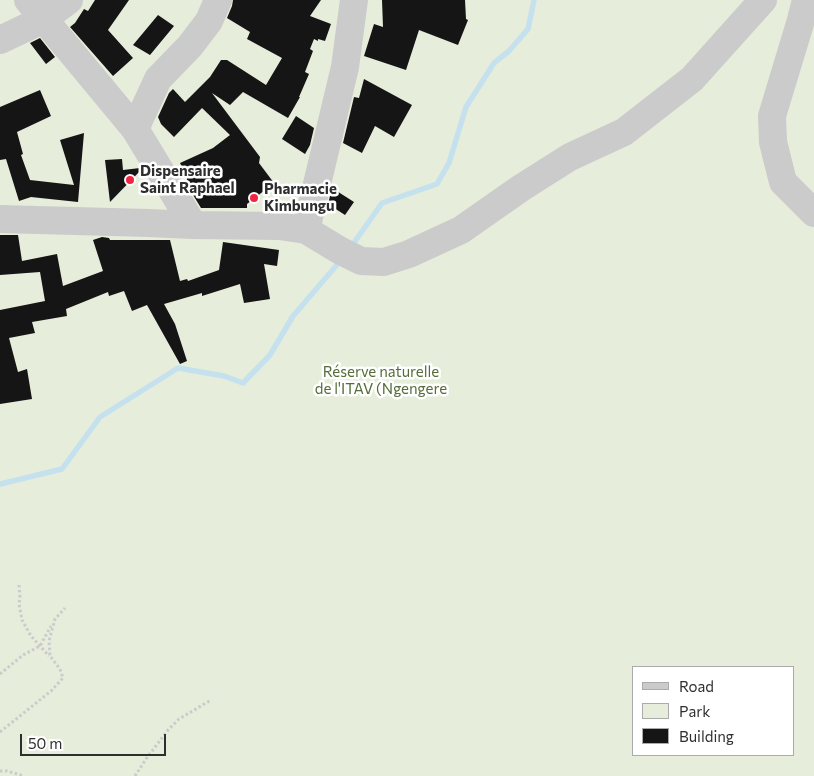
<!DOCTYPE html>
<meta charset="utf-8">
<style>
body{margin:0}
#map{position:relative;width:814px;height:776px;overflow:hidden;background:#fff;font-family:Commissioner,sans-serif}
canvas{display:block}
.legend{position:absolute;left:632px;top:666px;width:162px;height:90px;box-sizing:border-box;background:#fff;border:1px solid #ababab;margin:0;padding:6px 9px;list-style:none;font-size:15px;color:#2e2e2e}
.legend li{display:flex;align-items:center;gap:10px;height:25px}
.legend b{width:25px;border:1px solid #ababab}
.scale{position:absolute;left:20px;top:734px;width:146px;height:22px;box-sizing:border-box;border:2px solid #2e2e2e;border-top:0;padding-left:6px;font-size:15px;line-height:18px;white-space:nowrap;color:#2e2e2e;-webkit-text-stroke:4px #fff;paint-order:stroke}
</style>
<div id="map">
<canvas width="814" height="776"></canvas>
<ul class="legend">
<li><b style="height:6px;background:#cbcbcb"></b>Road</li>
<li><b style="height:14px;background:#e6eddb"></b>Park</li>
<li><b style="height:14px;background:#151515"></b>Building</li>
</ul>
<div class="scale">50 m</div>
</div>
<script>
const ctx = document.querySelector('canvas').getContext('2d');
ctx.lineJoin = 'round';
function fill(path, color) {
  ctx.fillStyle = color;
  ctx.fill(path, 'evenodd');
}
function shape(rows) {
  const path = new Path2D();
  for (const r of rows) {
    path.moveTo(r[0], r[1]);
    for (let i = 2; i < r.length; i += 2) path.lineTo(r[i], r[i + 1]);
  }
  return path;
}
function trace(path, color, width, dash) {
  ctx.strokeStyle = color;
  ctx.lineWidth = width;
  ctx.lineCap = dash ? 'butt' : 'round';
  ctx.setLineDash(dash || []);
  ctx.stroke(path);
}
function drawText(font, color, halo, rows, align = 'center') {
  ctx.font = font + ' Commissioner,sans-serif';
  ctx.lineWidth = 5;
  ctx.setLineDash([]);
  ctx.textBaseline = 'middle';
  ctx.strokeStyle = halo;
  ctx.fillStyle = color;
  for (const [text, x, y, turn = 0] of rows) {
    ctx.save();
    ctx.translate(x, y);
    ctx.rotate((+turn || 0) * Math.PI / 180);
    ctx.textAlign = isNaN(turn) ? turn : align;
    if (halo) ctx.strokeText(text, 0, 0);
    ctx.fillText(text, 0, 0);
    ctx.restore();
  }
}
fill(shape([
 [0,0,814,0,814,776,0,776],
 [633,667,793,667,793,755,633,755]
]), '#e6eddb');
trace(shape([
 [351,247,382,203,437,184,449,163,466,107,494,63,509,51,528,29,534,0],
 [0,484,62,469,100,417,178,368,224,376,243,383,270,355,293,316,342,259]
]), '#c6e1ee', 5.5);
fill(shape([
 [95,0,129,0,108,30,133,58,113,76,70,27,75,23,84,9,88,11],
 [233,0,321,0,310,16,331,24,325,41,318,39,318,41,314,39,310,49,313,51,305,72,309,74,299,97,300,97,288,118,243,92,230,105,212,93,260,157,259,163,274,183,247,204,247,208,201,208,187,185,187,177,180,163,213,148,230,135,202,108,174,137,161,124,158,117,169,93,173,89,185,102,210,77,221,60,227,60,266,85,282,58,247,39,250,32,227,18,232,6],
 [382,0,465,0,466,19,468,20,458,45,419,30,406,70,364,56,374,24,383,27],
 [158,15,174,26,150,55,133,45],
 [40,38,55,57,46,64,30,43],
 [364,79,412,105,394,137,375,126,362,153,343,143,354,97,359,98],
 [40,90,51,116,17,132,23,154,21,155,30,180,74,185,60,140,84,133,78,202,31,197,19,201,6,159,0,160,0,107],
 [296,116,314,128,310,145,305,154,282,139],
 [122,159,123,170,140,168,141,170,110,202,105,160],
 [332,188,354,202,345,215,328,204],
 [0,235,18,235,22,261,57,254,63,286,103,271,93,240,102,237,109,238,110,240,170,240,180,281,187,279,188,281,219,270,223,242,279,250,277,266,264,264,270,299,244,303,240,284,202,296,202,293,164,304,175,324,187,361,180,364,147,305,132,311,124,291,109,296,108,292,66,309,67,316,32,322,35,333,9,338,18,372,27,369,32,399,0,404,0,310,45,301,40,272,0,275]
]), '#151515');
trace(shape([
 [19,585,20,597,19,604,22,620,31,636,49,656],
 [0,674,23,655,40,646,51,626],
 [0,732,51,691,63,678,60,669,50,656,49,641,55,619,65,608],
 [0,771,7,771,24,776],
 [135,776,146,759,168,730,179,719,211,700]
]), '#cbcbcb', 3, [2.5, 2.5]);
trace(shape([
 [28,0,135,129,193,225],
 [806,0,801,20,772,116,773,142,783,182,814,213],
 [0,40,44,19,69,0],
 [135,129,158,79,190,46,209,21,218,0],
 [0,219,149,223,193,225,279,226,306,230,339,250,361,261,384,262,409,254,461,230,521,188,570,157,624,132,692,79,763,0],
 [306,230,345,67,354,0]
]), '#cbcbcb', 28);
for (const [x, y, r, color] of [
 [130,180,5,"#f02543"],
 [254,198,5,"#f02543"]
]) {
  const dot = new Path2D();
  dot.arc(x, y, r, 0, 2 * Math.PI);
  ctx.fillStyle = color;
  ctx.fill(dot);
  trace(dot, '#fff', 2);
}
drawText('bold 15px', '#2e2e2e', '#fff', [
 ["Dispensaire",140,171],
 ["Saint Raphael",140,188],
 ["Pharmacie",264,189],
 ["Kimbungu",264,206]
], 'left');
drawText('15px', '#556d39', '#fff', [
 ["Réserve naturelle",381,372],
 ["de l'ITAV (Ngengere",381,389]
]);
</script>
